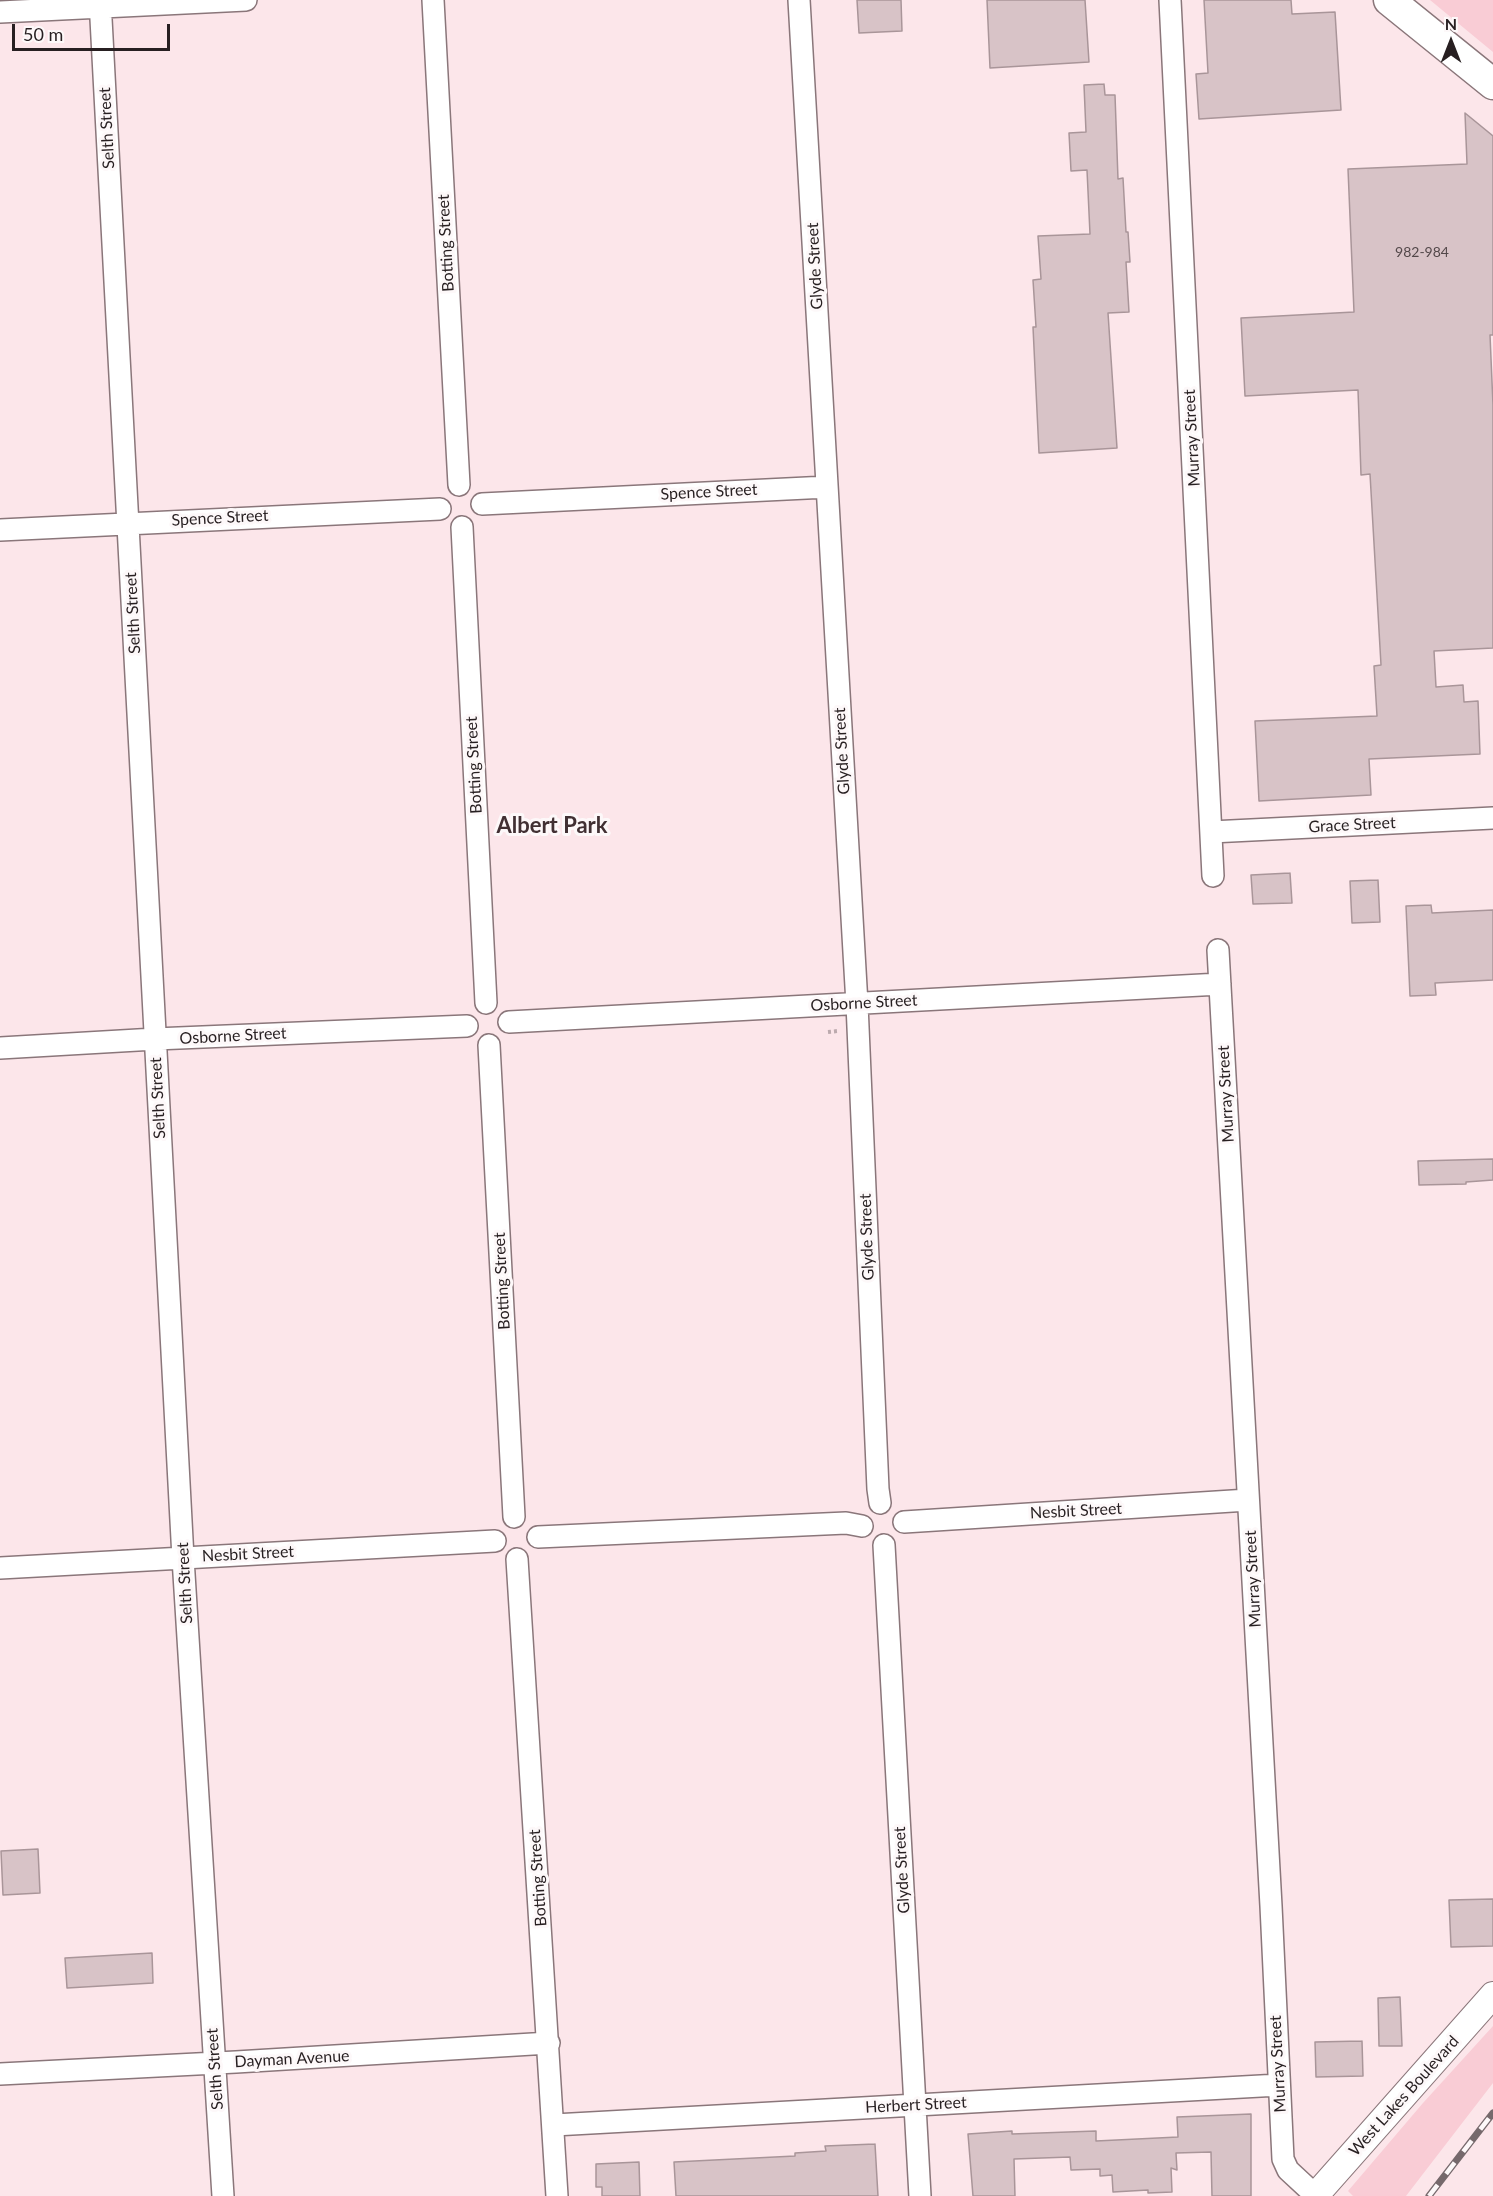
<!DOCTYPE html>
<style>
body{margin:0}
#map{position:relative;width:1493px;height:2196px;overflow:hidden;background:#fce6ea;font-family:Lato,sans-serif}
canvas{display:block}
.north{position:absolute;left:1421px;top:12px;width:60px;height:60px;-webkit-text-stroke:4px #fdf8f9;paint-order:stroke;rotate:0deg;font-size:16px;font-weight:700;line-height:24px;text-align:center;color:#271f21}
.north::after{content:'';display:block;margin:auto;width:21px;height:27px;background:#271f21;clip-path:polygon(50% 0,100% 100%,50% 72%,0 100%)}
.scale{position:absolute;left:12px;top:24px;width:158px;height:27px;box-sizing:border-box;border:3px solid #271f21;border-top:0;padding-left:8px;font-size:18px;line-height:21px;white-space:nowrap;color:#271f21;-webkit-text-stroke:4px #fdf8f9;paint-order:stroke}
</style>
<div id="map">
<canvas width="1493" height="2196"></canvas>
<div class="north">N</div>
<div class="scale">50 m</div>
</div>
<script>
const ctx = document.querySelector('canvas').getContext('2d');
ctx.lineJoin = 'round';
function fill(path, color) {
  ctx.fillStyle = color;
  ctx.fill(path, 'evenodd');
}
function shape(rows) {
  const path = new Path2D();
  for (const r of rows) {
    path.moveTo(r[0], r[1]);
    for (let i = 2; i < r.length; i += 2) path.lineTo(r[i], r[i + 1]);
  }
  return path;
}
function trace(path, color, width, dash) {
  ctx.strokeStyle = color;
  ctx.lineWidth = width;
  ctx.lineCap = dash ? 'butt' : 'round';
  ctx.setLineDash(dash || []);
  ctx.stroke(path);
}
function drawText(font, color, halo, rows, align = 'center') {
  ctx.font = font + ' Lato,sans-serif';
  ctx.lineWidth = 6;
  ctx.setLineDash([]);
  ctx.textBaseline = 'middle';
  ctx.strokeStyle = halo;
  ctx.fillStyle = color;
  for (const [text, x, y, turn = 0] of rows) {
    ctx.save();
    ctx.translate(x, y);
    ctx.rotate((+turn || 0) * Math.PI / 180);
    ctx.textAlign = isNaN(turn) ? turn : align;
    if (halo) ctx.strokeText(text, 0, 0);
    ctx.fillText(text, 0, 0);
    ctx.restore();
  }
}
fill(shape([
 [1430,0,1493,0,1493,52],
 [1493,2026,1493,2083,1406,2196,1353,2196,1348,2191,1423,2103]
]), '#f9ccd5');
const building = shape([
 [857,0,901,0,902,31,859,33,857,0],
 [987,0,1085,0,1089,62,990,68,987,0],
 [1204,0,1291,0,1292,14,1335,12,1341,110,1199,119,1196,74,1208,73,1204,0],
 [1104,84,1105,95,1115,95,1118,179,1123,178,1126,232,1128,232,1130,262,1126,262,1129,312,1108,313,1117,448,1039,453,1033,327,1036,327,1033,280,1041,279,1038,236,1090,234,1087,170,1071,171,1069,133,1086,132,1084,85,1104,84],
 [1465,113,1493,136,1493,335,1490,335,1493,405,1493,648,1434,651,1436,687,1463,685,1464,702,1478,701,1480,754,1369,759,1371,795,1259,801,1255,721,1377,716,1374,666,1381,665,1370,474,1361,475,1358,390,1245,396,1241,318,1354,312,1348,169,1467,164,1465,113],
 [1290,873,1292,903,1253,904,1251,875,1290,873],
 [1378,880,1380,922,1352,923,1350,881,1378,880],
 [1431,905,1432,913,1493,910,1493,980,1435,983,1436,995,1410,996,1406,906,1431,905],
 [1493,1159,1493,1180,1466,1182,1466,1184,1419,1185,1418,1161,1493,1159],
 [38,1849,40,1893,3,1895,1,1851,38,1849],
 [1493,1899,1493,1946,1451,1947,1449,1900,1493,1899],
 [152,1953,153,1983,67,1988,65,1958,152,1953],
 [1400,1997,1402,2046,1379,2046,1378,1998,1400,1997],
 [1362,2041,1363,2076,1316,2077,1315,2042,1362,2041],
 [1251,2114,1251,2196,1212,2196,1211,2152,1176,2153,1177,2170,1171,2168,1172,2192,1148,2193,1148,2190,1113,2192,1112,2175,1100,2176,1100,2169,1071,2170,1070,2157,1014,2159,1015,2196,973,2196,968,2134,1012,2131,1012,2134,1096,2131,1096,2141,1178,2137,1177,2117,1251,2114],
 [875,2144,878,2196,676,2196,674,2162,795,2156,795,2153,826,2151,825,2146,875,2144],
 [639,2162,640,2196,602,2196,602,2187,596,2187,596,2164,639,2162]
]);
fill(building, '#d8c3c7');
trace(building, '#a99599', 1.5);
const minor = shape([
 [100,0,183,1558,223,2196],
 [433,0,459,485],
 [799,0,857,1004,878,1489,880,1503],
 [1170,0,1213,876],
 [0,12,246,0],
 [482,504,827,487],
 [462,527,486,1003],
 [0,530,440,509],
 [1211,832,1493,818],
 [1218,950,1271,1906,1283,2159,1288,2170,1315,2195],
 [509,1022,1220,984],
 [489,1045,514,1517],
 [0,1048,155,1039,467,1026],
 [904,1522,1248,1500],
 [538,1537,846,1523,862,1526],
 [884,1545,920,2196],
 [517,1559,557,2196],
 [0,1568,495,1541],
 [0,2074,236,2062,549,2043],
 [554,2125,1279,2085]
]);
const major = shape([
 [1315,2196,1493,1995]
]);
const highway = shape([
 [1389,0,1493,84]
]);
trace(minor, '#8a767a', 24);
trace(major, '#8a767a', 28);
trace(highway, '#8a767a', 33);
trace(shape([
 [828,1032,838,1031]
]), '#bcaaae', 4, [3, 3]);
trace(minor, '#fff', 21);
trace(major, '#fff', 26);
trace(highway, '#fff', 30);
const rail = shape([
 [1429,2196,1493,2113]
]);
trace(rail, '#76696c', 7);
trace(rail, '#fdf8f9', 4.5, [14]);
drawText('14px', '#53484a', null, [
 ["982-984",1422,252]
]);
drawText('16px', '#271f21', '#fdf8f9', [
 ["Selth Street",107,128,-93],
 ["Botting Street",446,243,-93],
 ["Glyde Street",815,266,-93],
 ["Murray Street",1192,438,-93],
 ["Spence Street",709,492,-3],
 ["Spence Street",220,518,-3],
 ["Selth Street",133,613,-93],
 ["Glyde Street",842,751,-93],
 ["Botting Street",474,765,-93],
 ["Grace Street",1352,825,-3],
 ["Osborne Street",864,1003,-3],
 ["Osborne Street",233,1036,-3],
 ["Murray Street",1226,1094,-93],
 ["Selth Street",158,1098,-93],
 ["Glyde Street",867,1237,-92],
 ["Botting Street",502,1281,-93],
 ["Nesbit Street",1076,1511,-3],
 ["Nesbit Street",248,1554,-3],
 ["Murray Street",1253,1579,-93],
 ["Selth Street",185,1583,-93],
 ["Glyde Street",902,1870,-93],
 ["Botting Street",538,1878,-94],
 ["Dayman Avenue",292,2059,-3],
 ["Murray Street",1278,2064,-93],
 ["Selth Street",215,2069,-94],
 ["West Lakes Boulevard",1404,2096,-48],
 ["Herbert Street",916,2105,-3]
]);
drawText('bold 22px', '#413033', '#fdf8f9', [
 ["Albert Park",552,826]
]);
</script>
